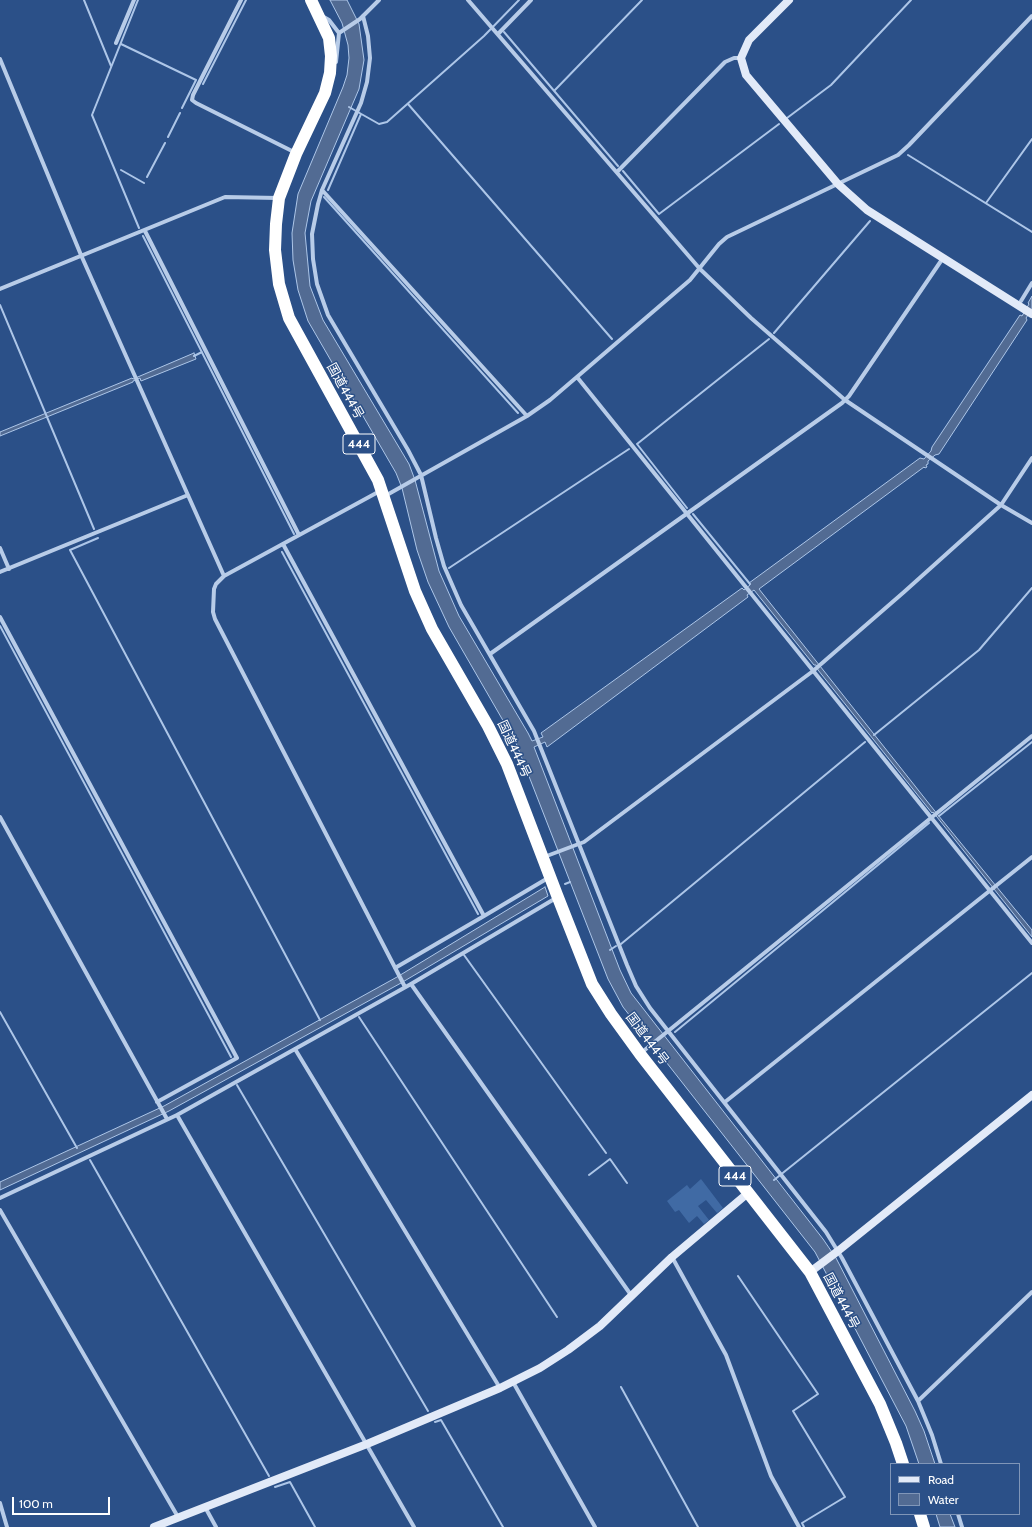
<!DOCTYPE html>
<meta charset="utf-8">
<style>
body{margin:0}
#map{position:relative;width:1032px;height:1527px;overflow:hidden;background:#2b5088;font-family:Cabin,sans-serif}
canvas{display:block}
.legend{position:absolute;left:890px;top:1463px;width:130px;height:52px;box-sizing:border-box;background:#2b5088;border:1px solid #8096b8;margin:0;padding:5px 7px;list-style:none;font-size:12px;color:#fff}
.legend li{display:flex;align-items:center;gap:8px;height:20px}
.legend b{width:20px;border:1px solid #8096b8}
.scale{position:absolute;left:12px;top:1497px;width:98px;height:18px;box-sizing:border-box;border:2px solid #fff;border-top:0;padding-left:5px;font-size:12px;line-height:14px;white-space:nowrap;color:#fff;-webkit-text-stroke:3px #2b5088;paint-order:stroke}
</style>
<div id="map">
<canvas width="1032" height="1527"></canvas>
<ul class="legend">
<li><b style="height:5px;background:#e2eaf8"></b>Road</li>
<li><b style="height:11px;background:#526b93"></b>Water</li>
</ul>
<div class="scale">100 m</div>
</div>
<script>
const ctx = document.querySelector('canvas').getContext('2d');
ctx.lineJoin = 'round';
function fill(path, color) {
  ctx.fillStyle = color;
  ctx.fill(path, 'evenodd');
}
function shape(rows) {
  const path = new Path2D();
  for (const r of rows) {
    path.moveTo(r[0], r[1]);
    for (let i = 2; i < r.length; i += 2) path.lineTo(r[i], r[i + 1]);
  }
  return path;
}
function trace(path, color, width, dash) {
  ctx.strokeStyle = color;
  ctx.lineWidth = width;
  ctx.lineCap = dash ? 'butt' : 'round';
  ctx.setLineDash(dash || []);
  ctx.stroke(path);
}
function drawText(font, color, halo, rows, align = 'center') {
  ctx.font = font + ' Cabin,"Noto Sans JP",sans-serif';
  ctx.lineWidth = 3;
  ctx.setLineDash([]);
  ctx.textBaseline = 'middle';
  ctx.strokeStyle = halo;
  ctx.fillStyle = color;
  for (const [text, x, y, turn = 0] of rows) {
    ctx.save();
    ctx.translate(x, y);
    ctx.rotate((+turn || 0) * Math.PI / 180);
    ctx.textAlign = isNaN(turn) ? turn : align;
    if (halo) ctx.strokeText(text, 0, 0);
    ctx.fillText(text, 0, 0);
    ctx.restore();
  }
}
fill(shape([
 [701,1179,723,1208,717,1213,706,1200,698,1206,709,1220,704,1224,697,1216,689,1223,679,1210,675,1212,667,1201,687,1185,690,1189]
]), '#406aa4');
const water = shape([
 [330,0,347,0,359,24,364,60,359,89,311,201,305,233,310,286,323,320,409,464,415,480,439,571,459,616,528,733,532,741,543,737,541,733,742,588,744,590,750,585,749,583,920,458,924,459,931,451,932,447,1020,315,1022,316,1029,304,1028,303,1032,296,1032,309,1026,318,1027,320,1025,323,939,454,935,455,928,461,928,464,926,465,927,467,925,468,924,467,759,589,938,815,1032,930,1032,937,933,812,932,813,818,670,816,665,814,665,754,590,747,595,748,597,547,747,545,742,534,747,620,970,631,993,823,1239,836,1258,915,1411,924,1431,935,1464,919,1464,906,1426,815,1252,623,1007,608,979,516,743,449,627,428,582,417,550,402,488,396,473,308,321,298,290,293,260,292,233,298,194,343,87,347,75,349,58,348,45,342,23,330,0],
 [194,353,196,359,141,381,140,378,133,381,133,382,0,436,0,432,132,378,133,379,194,353],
 [545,887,548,896,401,983,169,1111,0,1190,0,1182,164,1106,397,977,545,887],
 [936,1514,950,1514,955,1527,940,1527,936,1514]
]);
fill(water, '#526b93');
trace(water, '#adc6e8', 1);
trace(shape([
 [84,0,111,66],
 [138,0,92,115,139,228],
 [504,32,618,166],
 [121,44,196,80,182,108],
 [203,84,246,0],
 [554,91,642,0],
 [408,104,612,339],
 [349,107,379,124,387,122,484,36,519,0],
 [787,118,831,85,911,0],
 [168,137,180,113],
 [908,155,1032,232],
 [121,170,144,183],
 [623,171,659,214,779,124],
 [147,177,165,143],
 [328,190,361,114],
 [324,197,518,413],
 [986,203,1032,139],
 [143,236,294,534],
 [0,305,94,529],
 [774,333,870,221],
 [194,356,202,352],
 [687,508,637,444,769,339],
 [693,514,750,584],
 [98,538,70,550,320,1020],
 [282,552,478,914],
 [449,568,629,449],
 [0,626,231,1057],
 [874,735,979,650,1032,588],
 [939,816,1032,742],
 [565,884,570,882],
 [621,944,865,742],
 [610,950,616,946],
 [464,955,606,1153],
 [0,1012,77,1148],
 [359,1017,557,1317],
 [675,1032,929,823],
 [237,1085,428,1411],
 [90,1160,269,1476],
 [589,1175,610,1159,627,1183],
 [774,1180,1032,973],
 [738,1276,818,1394,793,1411,845,1497,802,1523,804,1527],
 [621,1387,698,1527],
 [435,1422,441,1420,503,1527],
 [275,1487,290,1482,315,1527]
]), '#adc6e8', 2);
trace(shape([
 [241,0,193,95,192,100,196,103,296,153],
 [468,0,700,269,751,318,845,400,1001,505,1032,523],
 [322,16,329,20,339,33],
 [363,16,368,36,370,58,367,82,361,103,322,190,318,204,312,234,313,259,317,284,328,315,408,450,421,475,436,538,444,566,461,605,534,731,627,965,636,986,650,1008,826,1232,842,1258,918,1401],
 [498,34,531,0],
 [116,43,134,0],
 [0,59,81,255,224,576],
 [336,62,339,33,360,19,379,0],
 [617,172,725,62,734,58,741,58],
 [322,190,527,416],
 [145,231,299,535],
 [0,289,225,197,278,198],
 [1021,301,1032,283],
 [577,377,1032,943],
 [380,491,224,576,216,584,214,589,213,612,215,619,405,987],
 [385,496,527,416,550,400,690,280,719,244,727,237,898,155,909,145,1032,16],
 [283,544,484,916,548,878],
 [0,548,9,569],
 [0,572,188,495],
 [0,617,237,1058,157,1102],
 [490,654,842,403,849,396,943,258],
 [0,817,167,1119],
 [544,857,584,842,813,671,904,592,1001,505,1032,458],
 [395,968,484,916],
 [411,984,631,1295],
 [295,1049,500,1388],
 [641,1053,1032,736],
 [725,1102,1032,857],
 [177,1115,414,1527],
 [0,1198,177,1115,411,984,556,898],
 [0,1210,178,1517],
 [672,1257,726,1355,771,1476,799,1527],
 [513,1382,595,1527],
 [941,1464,932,1435,918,1401,1032,1292],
 [0,1503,7,1527],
 [205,1507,216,1527],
 [958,1514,962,1527]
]), '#b8cce8', 4);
trace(shape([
 [789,0,749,40,741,58,746,75,838,184,867,210,1032,314],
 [810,1272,838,1251,1032,1095],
 [154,1527,367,1444,500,1388,540,1368,568,1350,600,1326,672,1257,748,1193]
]), '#e2eaf8', 8);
trace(shape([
 [311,0,329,38,331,56,330,73,325,93,296,154,279,198,276,224,275,250,279,284,289,318,378,480,415,591,432,629,488,726,507,764,557,895,592,984,611,1014,640,1054,810,1272,880,1404,896,1443,903,1464],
 [920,1514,924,1527]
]), '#fff', 12);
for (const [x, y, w] of [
 [359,444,32],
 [735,1176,32]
]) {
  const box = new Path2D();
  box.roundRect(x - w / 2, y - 10, w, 20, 3);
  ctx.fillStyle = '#2b5088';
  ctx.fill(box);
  trace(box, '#fff', 1);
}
drawText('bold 12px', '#fff', null, [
 ["444",359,444],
 ["444",735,1176]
]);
drawText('13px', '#fff', '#2b5088', [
 ["国道444号",345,391,61],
 ["国道444号",514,749,65],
 ["国道444号",647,1039,53],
 ["国道444号",841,1301,62]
]);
</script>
